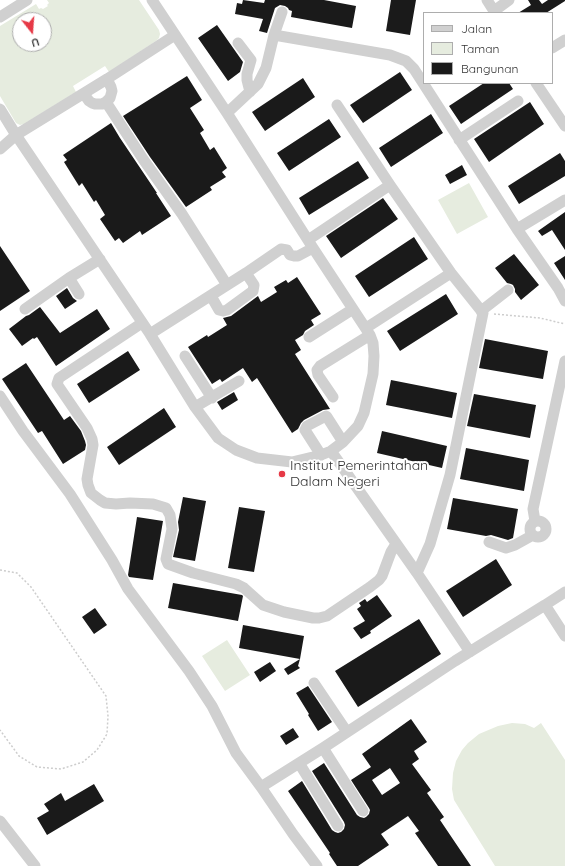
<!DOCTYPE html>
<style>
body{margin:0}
#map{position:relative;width:565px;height:866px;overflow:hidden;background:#fff;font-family:Quicksand,sans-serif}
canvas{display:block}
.legend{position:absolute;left:423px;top:12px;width:130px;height:72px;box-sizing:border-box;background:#fff;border:1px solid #adadad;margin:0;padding:5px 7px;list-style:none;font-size:12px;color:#333}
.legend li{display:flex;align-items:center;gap:8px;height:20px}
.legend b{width:20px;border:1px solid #adadad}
.north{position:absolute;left:12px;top:12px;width:40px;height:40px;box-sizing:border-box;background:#fff;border:1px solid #adadad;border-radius:50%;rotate:163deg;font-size:11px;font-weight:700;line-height:16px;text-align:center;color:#333}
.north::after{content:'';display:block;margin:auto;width:14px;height:18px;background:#e63946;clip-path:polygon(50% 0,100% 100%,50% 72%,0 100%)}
</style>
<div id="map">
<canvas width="565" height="866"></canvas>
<ul class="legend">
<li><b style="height:5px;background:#d0d0d0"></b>Jalan</li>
<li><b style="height:11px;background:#e6ecdf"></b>Taman</li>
<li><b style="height:11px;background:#1a1a1a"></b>Bangunan</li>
</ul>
<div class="north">U</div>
</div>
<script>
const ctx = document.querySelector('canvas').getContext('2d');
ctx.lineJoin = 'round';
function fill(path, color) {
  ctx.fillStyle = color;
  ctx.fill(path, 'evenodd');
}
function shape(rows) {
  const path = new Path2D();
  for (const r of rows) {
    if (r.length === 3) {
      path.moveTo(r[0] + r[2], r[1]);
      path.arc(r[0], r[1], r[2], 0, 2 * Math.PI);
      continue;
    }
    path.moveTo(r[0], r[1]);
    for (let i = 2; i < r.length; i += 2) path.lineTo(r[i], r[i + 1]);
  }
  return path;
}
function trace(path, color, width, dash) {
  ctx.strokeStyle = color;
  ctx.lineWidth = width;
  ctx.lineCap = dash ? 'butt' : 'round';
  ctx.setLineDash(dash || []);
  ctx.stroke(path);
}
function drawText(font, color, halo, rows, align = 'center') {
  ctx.font = font + ' Quicksand,sans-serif';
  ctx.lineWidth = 4;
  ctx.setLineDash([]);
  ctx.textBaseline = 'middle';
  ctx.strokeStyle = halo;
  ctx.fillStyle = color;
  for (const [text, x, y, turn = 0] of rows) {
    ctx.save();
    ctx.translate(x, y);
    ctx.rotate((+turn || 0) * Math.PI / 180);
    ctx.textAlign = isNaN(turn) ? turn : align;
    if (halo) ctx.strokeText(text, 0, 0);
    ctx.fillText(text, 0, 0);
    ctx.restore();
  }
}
fill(shape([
 [47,0,139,0,159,30,160,34,159,38,156,41,109,72,105,66,73,86,76,92,24,124,20,125,16,123,0,96,0,26,36,4,39,9,41,8,43,9,48,6,47,5,49,3],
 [20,20,44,20,44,44,20,44],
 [469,183,488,217,457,234,438,200],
 [227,640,250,675,225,691,202,656],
 [512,723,525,724,534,728,541,723,565,760,565,866,495,866,454,800,452,789,453,773,456,761,462,750,468,743,479,734,498,726]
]), '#e6ecdf');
fill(shape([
 [243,0,264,3,265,0,324,0,356,6,352,28,291,17,292,11,289,10,288,8,285,6,280,5,275,8,267,33,259,31,263,19,235,14,237,3,242,4],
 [391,0,416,0,410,35,386,31],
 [528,0,539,0,542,4,548,0,565,0,565,1,546,13,518,13,531,5],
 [217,25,243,62,240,72,228,81,198,38],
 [400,72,412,90,363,123,350,105],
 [187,76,202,100,190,108,204,130,200,133,210,150,214,147,227,168,222,172,226,177,210,187,212,190,186,207,150,157,123,116],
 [303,78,315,97,265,131,252,112],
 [484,83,509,83,513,89,461,124,449,106],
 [530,102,544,124,489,162,474,139],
 [431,114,443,133,391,167,379,148],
 [329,119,341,137,289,171,277,153],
 [111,123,120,138,157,193,156,193,171,216,142,235,140,231,123,243,119,238,115,241,100,219,105,215,96,200,94,202,82,183,79,186,64,162,67,160,63,155],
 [560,153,565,161,565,176,519,204,508,186],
 [358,161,369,178,309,215,299,198],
 [462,165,467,175,450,184,445,175],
 [383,198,398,219,341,258,326,236],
 [565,212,565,250,552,230,542,236,538,231],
 [414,237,428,259,369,297,355,276],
 [0,246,30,291,0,311],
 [514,254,539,285,521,300,515,292,515,289,513,285,511,284,507,283,495,268],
 [565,256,565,280,554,263],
 [297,277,321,314,311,320,314,325,305,331,303,335,295,340,301,350,295,354,330,409,323,410,304,420,301,423,298,429,292,433,257,378,252,382,243,368,222,382,220,379,212,384,188,347,207,335,208,337,227,325,223,318,231,316,258,296,261,302,277,292,274,287,286,280,288,283],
 [67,288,73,298,77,301,65,309,56,296],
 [446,294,458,314,400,351,387,331],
 [40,307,60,333,97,309,110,329,56,366,37,337,34,339,33,338,22,346,9,329,26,316,29,315],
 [485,339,548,351,543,379,479,368],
 [128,351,140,370,89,403,77,384],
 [26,363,64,420,70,416,81,431,85,441,86,445,85,450,63,464,42,431,38,433,2,379],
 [391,380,457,393,452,418,386,405],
 [234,392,238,400,222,410,217,402],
 [474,394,536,405,530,438,467,426],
 [164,408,176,427,119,465,107,447],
 [382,431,447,446,442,468,377,453],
 [466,448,529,460,524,491,460,479],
 [183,497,206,501,195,561,173,557,179,530,178,522],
 [453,498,518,509,513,538,508,540,491,535,486,536,447,529],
 [239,507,265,511,254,572,228,568],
 [137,517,163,521,153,580,129,577,128,575],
 [496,559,512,585,463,617,446,591],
 [173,583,242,595,243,596,238,621,168,608],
 [377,595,392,616,370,631,371,633,361,639,353,628,365,621,357,609,361,606,359,603,365,599,367,602],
 [95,608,107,625,94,634,82,617],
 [419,619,441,654,358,707,335,671],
 [243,625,304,636,300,659,239,648],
 [300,659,298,666,300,668,288,675,284,669],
 [270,662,276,671,260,682,254,672],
 [308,686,332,722,318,731,308,715,309,714,296,693],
 [411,719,427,742,414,751,419,759,412,764,431,790,427,793,444,817,440,820,471,866,438,866,415,833,419,831,408,816,381,834,389,845,358,866,337,866,329,854,330,853,288,791,302,781,332,830,335,832,338,833,341,832,344,829,345,825,344,822,312,771,324,763,357,815,360,817,364,818,366,817,369,814,370,810,369,808,351,780,371,767,362,754],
 [390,768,400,783,382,795,372,780],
 [293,728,299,737,286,745,280,736],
 [94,784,104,801,47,835,37,818,49,811,44,804,61,793,65,801]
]), '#1a1a1a');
trace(shape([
 [494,314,540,318,565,324],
 [0,570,17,573,31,587,106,696,108,716,107,734,97,750,83,762,61,769,37,767,19,756,0,730]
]), '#cdcdcd', 1.5, [2, 2]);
trace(shape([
 [487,0,494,11,509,0],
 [282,12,274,35,390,55,406,61,414,69,517,229,558,288,565,301],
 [0,17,27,0],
 [238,43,251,60,247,74,247,80,250,92],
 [552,48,565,40],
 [536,83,565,126],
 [84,94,89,101,92,103,95,104,102,104,106,102,110,98,112,91,111,87,107,79],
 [106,102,143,159,182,214,227,285],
 [337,105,390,185,451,273,483,313,450,475,430,544,417,573],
 [0,109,16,135,107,79,175,35],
 [227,113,258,84,266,68,274,35],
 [459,140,518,101],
 [0,149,16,135,150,334,195,407,218,438,236,450,257,458,292,462,321,455,331,451,343,442,358,426,364,413,373,374,374,356,373,343,370,335,313,248,227,113,152,0],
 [517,229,565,200],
 [308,240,390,185],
 [69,278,79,294],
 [211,296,219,310,223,311,227,310,253,291,254,285,246,273],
 [25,309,69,278,100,259],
 [481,311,508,290],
 [142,323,59,378,57,384,87,428,92,439,93,445,87,479,88,485,91,493,100,500,105,503,116,504,130,503,153,504,166,508,170,515,172,529,166,559,168,564,193,573,236,584,244,588,263,605,284,612,313,618,319,618,327,616,370,587,379,580,382,576,391,552,396,544],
 [366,328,451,273],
 [150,334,246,273,281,249,287,250,290,255,294,256,298,256,313,248],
 [309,337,353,309],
 [185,356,212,398],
 [0,396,23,431,70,494,112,560,128,589,189,671,212,706,236,753,261,787,293,834,317,866],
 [333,397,318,375,317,370,320,366,370,335],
 [195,407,239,381],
 [331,451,417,573,470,652],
 [321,455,305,430,307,426,326,416,327,417,343,442],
 [535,521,533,509,565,361],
 [538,529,8],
 [489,542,506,548,515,545,533,535],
 [545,605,565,592],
 [314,683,347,732],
 [323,748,363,811],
 [299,763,338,826],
 [261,787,323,748,455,661,545,605,565,636],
 [0,821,35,866]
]), '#d0d0d0', 11);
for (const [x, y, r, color] of [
 [282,474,4,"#e63946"]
]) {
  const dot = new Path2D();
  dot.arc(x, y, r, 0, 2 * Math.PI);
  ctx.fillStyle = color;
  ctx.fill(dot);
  trace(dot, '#fff', 1.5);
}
drawText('14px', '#333', '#fff', [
 ["Institut Pemerintahan",290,466],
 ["Dalam Negeri",290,482]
], 'left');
</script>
